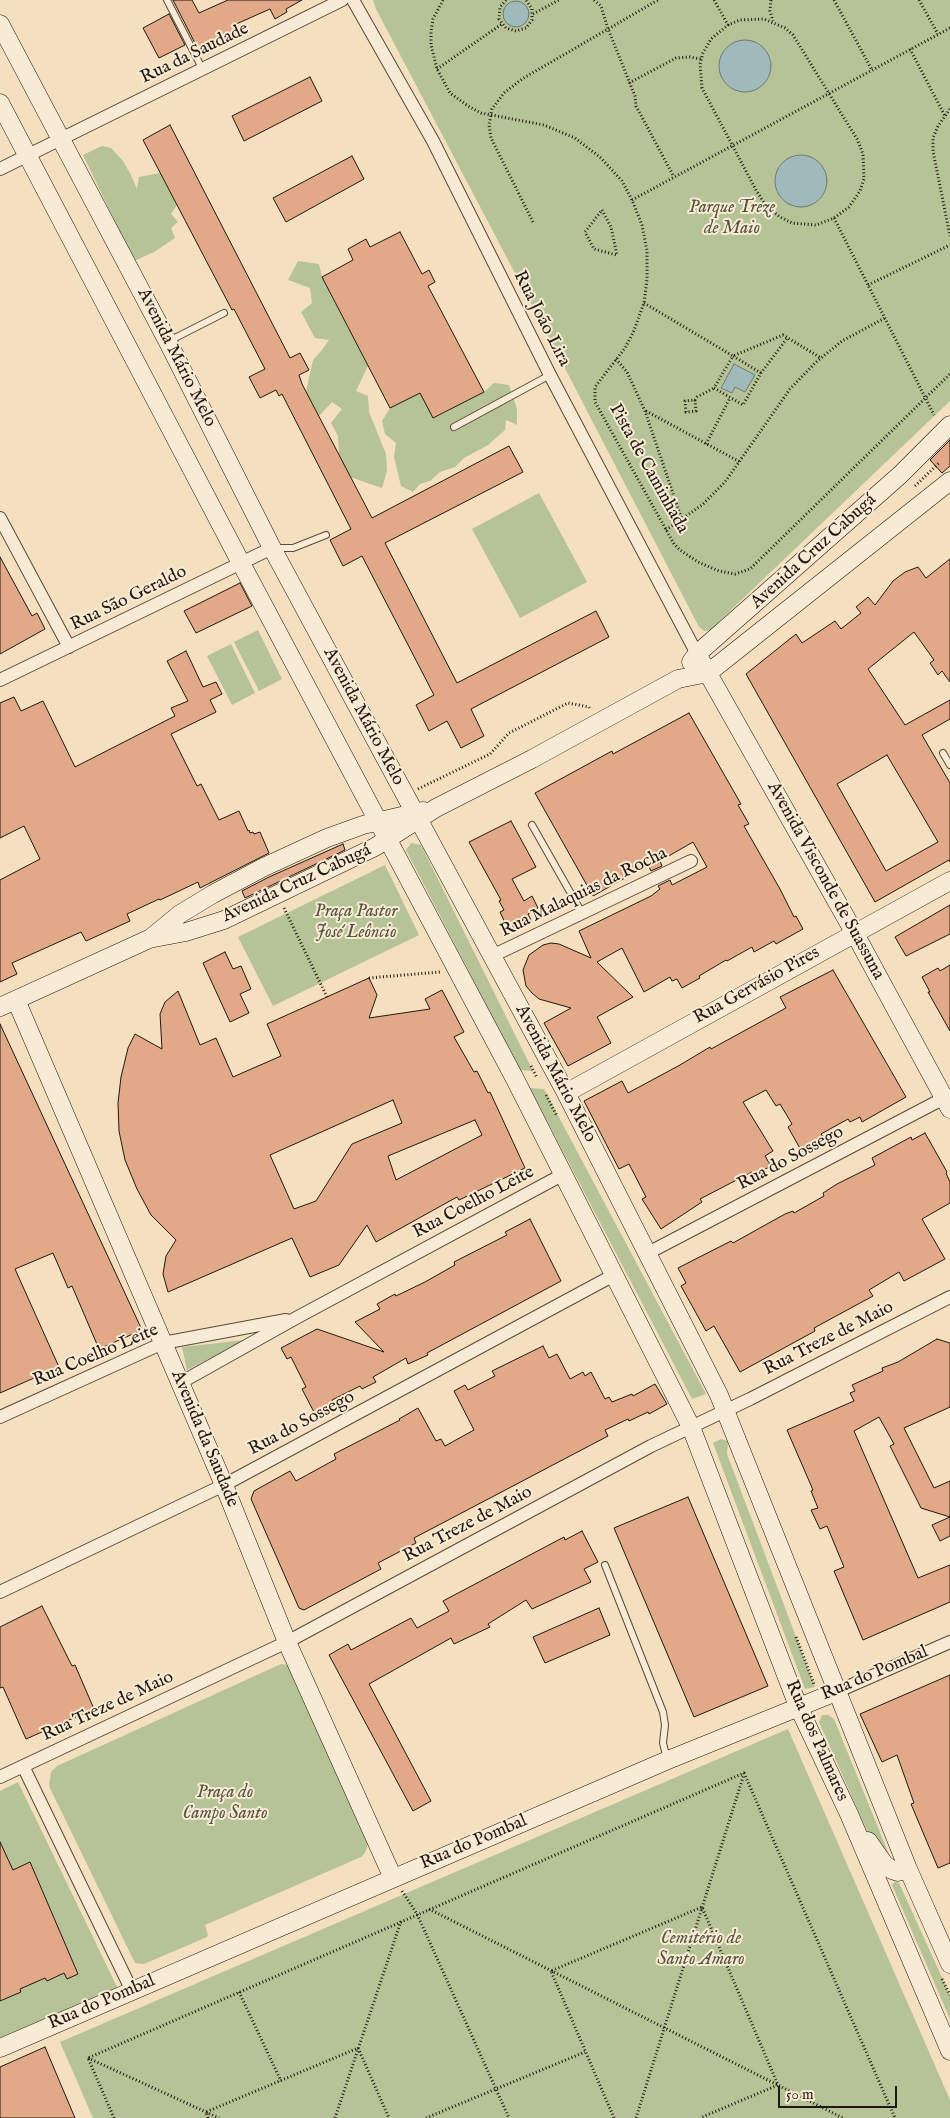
<!DOCTYPE html>
<meta charset="utf-8">
<style>
body{margin:0}
#map{position:relative;width:950px;height:2118px;overflow:hidden;background:#f4e0be;font-family:"IM FELL English",serif}
canvas{display:block}
.scale{position:absolute;left:778px;top:2086px;width:119px;height:22px;box-sizing:border-box;border:2px solid #211810;border-top:0;padding-left:6px;font-size:15px;line-height:18px;white-space:nowrap;color:#211810;-webkit-text-stroke:4px #f8ebd5;paint-order:stroke}
</style>
<div id="map">
<canvas width="950" height="2118"></canvas>
<div class="scale">50 m</div>
</div>
<script>
const ctx = document.querySelector('canvas').getContext('2d');
ctx.lineJoin = 'round';
function fill(path, color) {
  ctx.fillStyle = color;
  ctx.fill(path, 'evenodd');
}
function shape(rows) {
  const path = new Path2D();
  for (const r of rows) {
    if (r.length === 3) {
      path.moveTo(r[0] + r[2], r[1]);
      path.arc(r[0], r[1], r[2], 0, 2 * Math.PI);
      continue;
    }
    path.moveTo(r[0], r[1]);
    for (let i = 2; i < r.length; i += 2) path.lineTo(r[i], r[i + 1]);
  }
  return path;
}
function trace(path, color, width, dash) {
  ctx.strokeStyle = color;
  ctx.lineWidth = width;
  ctx.lineCap = dash ? 'butt' : 'round';
  ctx.setLineDash(dash || []);
  ctx.stroke(path);
}
function drawText(font, color, halo, rows, align = 'center') {
  ctx.font = font + ' "IM FELL English",serif';
  ctx.lineWidth = 4;
  ctx.setLineDash([]);
  ctx.textBaseline = 'middle';
  ctx.strokeStyle = halo;
  ctx.fillStyle = color;
  for (const [text, x, y, turn = 0] of rows) {
    ctx.save();
    ctx.translate(x, y);
    ctx.rotate((+turn || 0) * Math.PI / 180);
    ctx.textAlign = isNaN(turn) ? turn : align;
    if (halo) ctx.strokeText(text, 0, 0);
    ctx.fillText(text, 0, 0);
    ctx.restore();
  }
}
fill(shape([
 [373,0,950,0,950,401,710,630,704,631,699,627,557,353,376,9],
 [102,146,111,148,123,161,131,175,137,189,139,177,160,173,177,205,171,214,178,222,171,228,175,238,154,252,134,261,83,155],
 [298,261,319,264,322,277,368,366,356,391,368,396,369,412,386,454,387,471,382,488,350,477,339,455,338,436,331,423,342,409,332,402,319,416,306,392,313,360,322,350,329,340,315,338,301,312,312,303,310,288,288,280],
 [494,383,509,385,517,409,517,425,506,420,505,430,488,445,464,458,455,467,440,472,430,481,420,484,413,492,401,486,394,457,396,443,385,434,382,421,390,408,422,391,434,418,484,392],
 [539,493,587,582,520,618,472,529],
 [258,630,282,679,259,691,234,642],
 [231,644,255,693,232,705,207,656],
 [411,843,421,845,533,1071,520,1070,406,850],
 [385,865,419,935,273,1006,238,937],
 [530,1088,544,1089,706,1394,692,1399],
 [245,1340,187,1370,182,1347],
 [721,1439,728,1441,727,1454,815,1687,805,1689,713,1443],
 [281,1664,288,1665,368,1844,365,1853,361,1857,205,1925,208,1935,207,1937,144,1964,135,1963,49,1786,51,1772,57,1766],
 [822,1715,828,1715,834,1719,892,1862,882,1865,819,1722],
 [788,1729,950,2100,950,2118,93,2118,60,2042],
 [18,1782,118,1989,0,2039,0,1791],
 [895,1881,899,1883,950,1995,950,2019,892,1885]
]), '#b5c397');
const water = shape([
 [516,14,13],
 [745,66,26],
 [801,181,26],
 [734,364,755,375,745,392,735,387,732,393,721,388,734,364]
]);
fill(water, '#a0babc');
trace(water, '#6d7977', 1);
const building = shape([
 [173,0,192,0,199,13,228,0,302,0,286,9,287,12,275,19,270,9,234,25,239,35,200,53,173,0],
 [169,14,185,45,159,58,143,28,169,14],
 [310,77,322,101,244,141,232,116,310,77],
 [170,125,290,358,300,353,309,370,299,375,302,384,372,518,509,446,523,472,385,543,457,683,596,611,609,637,471,709,484,736,461,748,447,721,429,731,416,705,434,695,362,556,343,566,330,540,351,529,282,394,279,396,276,390,260,398,249,377,265,369,234,309,232,310,143,140,170,125],
 [352,156,364,179,286,222,273,198,352,156],
 [400,232,422,274,429,270,435,282,428,286,484,392,433,418,420,393,390,408,322,277,353,260,348,249,366,239,370,247,400,232],
 [950,440,950,466,942,473,930,460,950,440],
 [0,557,32,616,37,613,45,629,0,654,0,557],
 [950,559,950,682,942,671,938,675,930,663,934,660,914,632,868,669,905,725,950,700,950,719,922,735,950,783,950,862,949,860,875,902,746,674,796,634,802,643,835,621,841,629,861,613,856,607,868,597,875,605,893,581,905,572,918,567,926,578,950,559],
 [887,755,938,842,886,871,837,784,887,755],
 [240,583,252,606,196,633,184,611,240,583],
 [186,651,203,687,216,682,222,694,210,700,216,712,171,734,197,786,201,784,219,820,239,811,248,831,249,830,250,833,253,832,254,834,260,832,269,853,200,888,198,882,160,900,159,899,127,914,130,921,86,941,81,932,12,963,17,974,0,982,0,880,40,859,24,826,0,838,0,703,14,697,21,711,43,701,75,767,175,716,171,708,188,701,167,661,186,651],
 [689,713,741,804,738,805,749,824,744,826,780,889,794,917,796,916,803,929,776,944,774,941,754,952,752,947,727,961,726,960,699,976,700,978,682,988,677,979,672,981,670,977,644,992,622,948,597,962,633,997,597,1017,611,1043,568,1066,544,1023,571,1008,539,999,532,993,526,986,523,970,529,955,543,945,551,943,559,944,591,958,579,931,651,896,660,889,658,886,670,880,672,885,707,867,693,842,660,861,662,866,651,871,648,865,593,896,535,793,612,751,613,754,689,713],
 [511,821,536,867,512,879,524,901,532,896,538,908,528,914,532,922,515,930,512,924,507,927,500,912,504,910,499,901,501,900,469,842,511,821],
 [343,844,345,850,245,898,242,891,269,877,343,844],
 [950,905,950,934,906,956,895,937,950,905],
 [225,952,233,969,241,966,251,989,240,994,249,1013,230,1022,203,963,225,952],
 [950,965,950,1031,928,992,930,992,922,977,938,968,940,971,950,965],
 [833,970,906,1097,862,1122,860,1117,850,1122,848,1119,821,1134,824,1138,802,1152,788,1127,792,1124,780,1104,776,1106,766,1090,743,1102,773,1151,765,1156,771,1166,754,1175,752,1172,700,1199,702,1202,661,1229,642,1199,646,1197,629,1164,619,1169,584,1101,622,1081,628,1093,680,1065,710,1047,711,1049,786,1008,780,997,833,970],
 [369,978,377,995,369,1018,430,1009,425,999,442,990,464,1032,454,1037,474,1072,477,1071,488,1093,490,1092,525,1168,459,1200,457,1197,376,1242,367,1225,339,1265,310,1277,292,1238,168,1292,163,1274,166,1256,176,1240,151,1215,137,1189,125,1160,119,1131,118,1103,121,1077,128,1048,135,1034,162,1049,160,1014,165,1002,178,991,200,1045,216,1038,233,1077,281,1056,267,1024,369,978],
 [393,1100,402,1123,352,1144,316,1201,294,1209,270,1155,393,1100],
 [475,1120,482,1135,396,1180,388,1156,475,1120],
 [0,1024,142,1330,99,1349,72,1286,68,1288,53,1253,15,1269,59,1367,0,1393,0,1024],
 [925,1133,947,1172,946,1173,950,1182,950,1203,922,1219,945,1259,904,1281,899,1272,869,1290,873,1296,814,1328,815,1331,740,1372,714,1326,706,1331,681,1286,686,1283,678,1268,731,1241,733,1243,785,1214,793,1211,794,1213,824,1196,823,1193,837,1184,875,1165,872,1158,911,1137,912,1140,925,1133],
 [530,1219,561,1281,427,1353,428,1355,408,1364,406,1358,373,1377,376,1382,362,1389,360,1386,332,1400,334,1404,315,1414,302,1389,306,1387,291,1357,287,1359,281,1348,317,1329,384,1352,355,1322,380,1309,377,1304,395,1294,396,1296,425,1282,455,1265,454,1262,507,1235,505,1232,530,1219],
 [937,1339,950,1343,950,1407,904,1428,934,1488,950,1481,950,1536,940,1541,932,1525,950,1517,921,1508,890,1446,894,1444,879,1417,854,1431,918,1578,950,1565,950,1602,863,1640,834,1571,844,1567,827,1526,820,1529,811,1510,818,1508,811,1491,813,1490,787,1430,854,1401,850,1393,855,1391,852,1385,883,1371,882,1368,898,1362,937,1339],
 [543,1346,549,1358,557,1354,570,1379,583,1372,585,1376,591,1372,605,1399,609,1397,612,1402,632,1394,633,1396,655,1384,667,1404,649,1414,648,1412,629,1421,628,1419,605,1430,608,1436,414,1538,416,1543,378,1563,381,1569,304,1610,299,1608,251,1499,254,1491,290,1471,296,1481,336,1459,334,1454,400,1420,399,1419,418,1408,436,1441,441,1439,445,1446,474,1430,454,1391,465,1385,468,1390,495,1376,492,1371,543,1346],
 [688,1497,768,1686,694,1717,614,1528,688,1497],
 [582,1531,598,1562,584,1569,591,1582,532,1609,526,1600,488,1624,490,1627,454,1644,451,1638,369,1684,431,1801,413,1811,329,1655,348,1644,351,1650,411,1618,417,1628,449,1611,443,1601,564,1537,565,1540,582,1531],
 [42,1606,72,1666,75,1665,94,1709,26,1739,3,1687,0,1688,0,1627,42,1606],
 [599,1608,610,1635,545,1663,533,1637,599,1608],
 [950,1675,950,1863,938,1868,911,1804,914,1803,897,1755,882,1762,860,1714,950,1675],
 [0,1842,13,1870,30,1862,78,1974,67,1979,64,1973,47,1981,45,1978,20,1989,21,1992,0,2001,0,1842],
 [45,2047,75,2118,0,2118,0,2067,45,2047]
]);
fill(building, '#e1a987');
trace(building, '#211810', 1);
const lane = shape([
 [167,0,203,70],
 [169,341,224,313],
 [454,427,550,375],
 [274,548,293,548,326,535],
 [943,753,950,765],
 [532,825,582,913],
 [605,1565,663,1712,665,1725,663,1743,667,1759]
]);
const street = shape([
 [353,0,433,141,550,375,697,654],
 [0,169,342,0],
 [0,518,69,647],
 [0,680,272,548],
 [492,956,691,861],
 [648,1253,950,1095],
 [180,1383,296,1318,562,1175],
 [0,1417,163,1343,286,1320],
 [0,1592,224,1485,614,1275],
 [836,1692,950,1642],
 [23,1766,132,1991],
 [0,1777,287,1642,651,1446,750,1399,950,1297]
]);
const secondary = shape([
 [0,24,168,342,272,548,566,1093,719,1395,908,1869,950,1964],
 [0,103,242,565,515,1079,691,1427,798,1706,849,1814,950,2051],
 [697,654,854,932,950,1109],
 [691,662,697,654,900,475,950,425],
 [152,937,180,914,213,894,264,867,327,838,363,825,423,811],
 [16,1000,224,1485,287,1642,393,1878],
 [0,1007,149,939,186,932,224,920,375,847,436,808,532,759,678,679,708,673,950,481],
 [566,1093,950,881],
 [868,1841,884,1864,892,1870,898,1872,908,1869],
 [0,2048,668,1760,836,1692]
]);
trace(lane, '#564a3c', 8);
trace(street, '#564a3c', 14);
trace(secondary, '#211810', 19);
trace(shape([
 [443,0,433,19,431,32,431,45,437,69,450,93,468,106,481,113,544,125,575,138,601,158,622,181,632,200,642,225,647,251,647,279,644,303,633,333,625,348,595,387,595,402,674,544,680,550,698,562,719,571,735,574,750,569,950,374],
 [506,0,500,7,499,19,506,28,516,31,526,28,532,20,532,9,526,0],
 [594,0,601,6,608,29,635,96,636,106,674,177],
 [714,0,728,25,711,39,703,53,700,64,702,88,756,190,766,206,780,217,792,223,816,225,834,218,849,207,860,191,864,179,863,154,857,139,793,35,785,28,764,19,740,20,728,25],
 [771,0,770,11,773,21],
 [834,0,872,70],
 [919,0,938,34],
 [533,14,559,0],
 [910,49,945,116],
 [437,69,502,24],
 [629,83,676,58,690,57,701,59],
 [950,109,938,126,933,138,933,151,950,236],
 [632,200,950,28],
 [602,210,611,227,617,255,594,249,585,232,602,210],
 [834,218,934,415],
 [533,222,491,138,489,125,492,109,504,93,522,79,658,0],
 [868,285,950,245],
 [644,303,733,356,783,335,821,358],
 [616,359,627,372,645,411,682,520],
 [761,373,733,356,714,388,743,405,761,373,788,337],
 [695,400,696,411,686,412,685,401,695,400,697,397,714,388],
 [646,411,740,462],
 [706,444,730,398],
 [915,486,940,462],
 [666,530,702,505,725,482,790,389,815,363,842,341,885,318],
 [418,789,490,754,509,733,568,703,589,707,590,709],
 [284,908,327,997],
 [369,978,440,972],
 [531,1066,537,1078],
 [546,1095,557,1116],
 [796,1637,814,1684],
 [402,1891,417,1914,509,2118],
 [429,1909,843,2118],
 [942,1979,950,1995],
 [239,1992,281,2081],
 [88,2058,219,2118],
 [114,2118,88,2058,744,1773,895,2118],
 [208,2118,206,2112,358,2048,389,2118],
 [335,2118,401,1921],
 [426,2118,585,2052],
 [614,2118,551,1971,702,1907,778,2085,700,2118],
 [636,2118,744,1774]
]), '#211810', 3, [1, 2.5]);
trace(lane, '#f8ebd5', 6);
trace(street, '#f8ebd5', 12);
trace(secondary, '#f8ebd5', 18);
drawText('18px', '#211810', '#f8ebd5', [
 ["Rua da Saudade",195,54,-26],
 ["Rua João Lira",541,319,63],
 ["Avenida Mário Melo",176,358,63],
 ["Pista de Caminhada",648,469,61],
 ["Avenida Cruz Cabugá",814,552,-42],
 ["Rua São Geraldo",129,599,-26],
 ["Avenida Mário Melo",363,717,62],
 ["Avenida Visconde de Suassuna",825,881,61],
 ["Avenida Cruz Cabugá",297,884,-25],
 ["Rua Malaquias da Rocha",584,893,-26],
 ["Rua Gervásio Pires",757,986,-29],
 ["Avenida Mário Melo",555,1074,62],
 ["Rua do Sossego",791,1159,-28],
 ["Rua Coelho Leite",474,1203,-28],
 ["Rua Treze de Maio",829,1339,-27],
 ["Rua Coelho Leite",96,1356,-23],
 ["Rua do Sossego",302,1424,-28],
 ["Avenida da Saudade",204,1439,67],
 ["Rua Treze de Maio",468,1525,-28],
 ["Rua do Pombal",875,1674,-23],
 ["Rua Treze de Maio",108,1707,-25],
 ["Rua dos Palmares",816,1741,66],
 ["Rua do Pombal",474,1843,-23],
 ["Rua do Pombal",102,2003,-23]
]);
drawText('italic 18px', '#55543f', '#f8ebd5', [
 ["Parque Treze",732,208],
 ["de Maio",732,229],
 ["Praça Pastor",356,912],
 ["José Leôncio",356,933],
 ["Praça do",225,1793],
 ["Campo Santo",225,1814],
 ["Cemitério de",701,1939],
 ["Santo Amaro",701,1960]
]);
</script>
